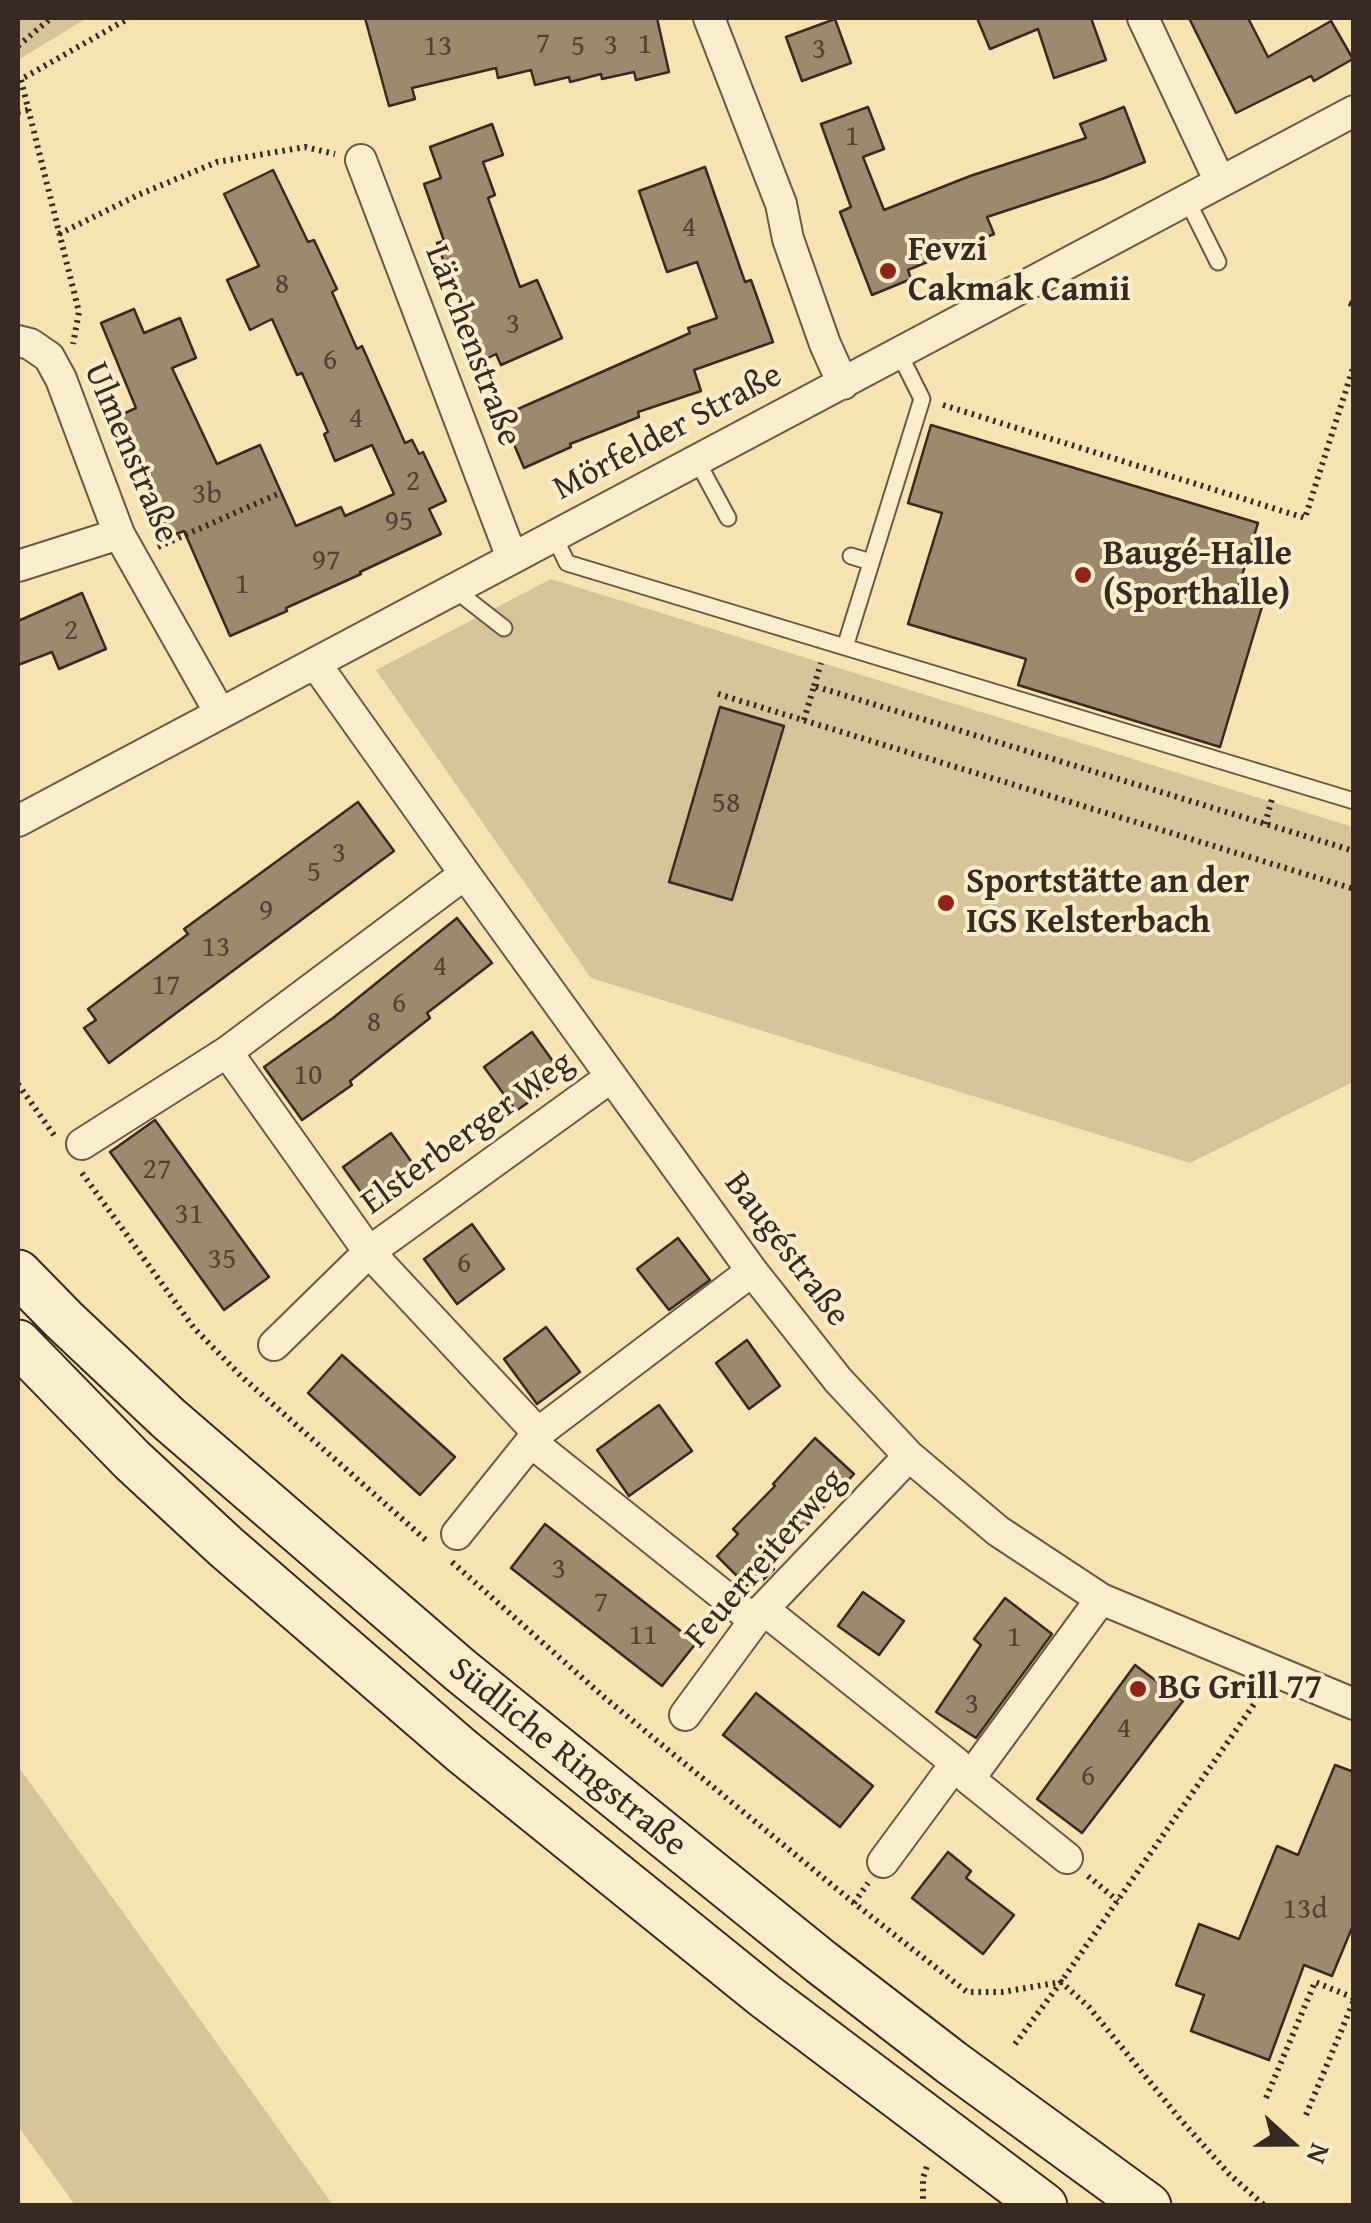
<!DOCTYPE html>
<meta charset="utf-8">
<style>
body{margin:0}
#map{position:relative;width:1371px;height:2223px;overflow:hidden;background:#f7e3b1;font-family:"Gentium Book Plus",serif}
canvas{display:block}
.frame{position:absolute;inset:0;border:20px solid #382923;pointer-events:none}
.north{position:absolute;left:1241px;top:2093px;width:100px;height:100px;-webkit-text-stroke:8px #faedcc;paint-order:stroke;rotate:111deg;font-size:28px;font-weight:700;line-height:40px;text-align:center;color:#382923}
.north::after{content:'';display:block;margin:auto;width:35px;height:45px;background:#382923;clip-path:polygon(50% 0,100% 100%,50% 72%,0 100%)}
</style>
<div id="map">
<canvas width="1371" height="2223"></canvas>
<div class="frame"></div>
<div class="north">N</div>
</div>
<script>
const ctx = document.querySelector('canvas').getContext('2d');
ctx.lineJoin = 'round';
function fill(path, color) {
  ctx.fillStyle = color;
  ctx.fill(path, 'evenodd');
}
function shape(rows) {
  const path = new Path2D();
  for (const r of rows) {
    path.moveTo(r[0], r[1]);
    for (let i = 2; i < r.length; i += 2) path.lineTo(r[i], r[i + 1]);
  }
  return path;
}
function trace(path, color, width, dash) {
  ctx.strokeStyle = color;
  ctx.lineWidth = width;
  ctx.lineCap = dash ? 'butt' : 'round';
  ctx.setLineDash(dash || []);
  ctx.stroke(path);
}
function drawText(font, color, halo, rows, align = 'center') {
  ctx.font = font + ' "Gentium Book Plus",serif';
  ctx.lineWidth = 8;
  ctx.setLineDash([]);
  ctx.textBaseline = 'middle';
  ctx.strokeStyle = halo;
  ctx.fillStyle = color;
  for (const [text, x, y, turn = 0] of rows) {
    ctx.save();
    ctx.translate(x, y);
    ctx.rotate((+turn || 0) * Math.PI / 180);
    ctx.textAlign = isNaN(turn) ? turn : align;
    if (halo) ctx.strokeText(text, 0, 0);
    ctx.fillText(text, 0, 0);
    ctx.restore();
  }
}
fill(shape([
 [18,18,87,18,18,60],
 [551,579,1353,827,1353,1082,1190,1163,591,978,376,670],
 [18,1766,333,2205,75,2205,18,2126]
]), '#d7c399');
const building = shape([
 [365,18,657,18,669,72,636,80,634,72,602,79,601,74,570,82,569,77,535,85,531,70,498,78,496,68,412,88,415,99,389,106,365,18],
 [977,18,1091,18,1106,60,1054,78,1038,29,990,49,977,18],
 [1189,18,1248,18,1268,57,1331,21,1353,59,1314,81,1311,76,1236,113,1189,18],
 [835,19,851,63,802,81,786,37,835,19],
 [868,107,884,149,863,157,884,210,970,176,1086,138,1080,124,1124,107,1145,162,1102,179,987,217,994,234,908,270,911,279,872,295,840,212,851,207,821,124,868,107],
 [492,124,503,155,483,162,495,195,488,198,520,287,537,280,562,338,501,365,496,354,484,360,458,301,437,243,444,241,424,184,441,178,430,147,492,124],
 [705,167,745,282,751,280,773,342,694,370,701,391,638,412,639,417,570,444,571,447,524,468,502,416,690,333,688,328,717,318,697,262,667,272,639,191,705,167],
 [273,170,308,242,314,240,337,289,332,292,357,349,362,346,405,443,412,440,419,454,423,452,446,501,429,509,441,534,360,572,361,574,286,608,287,611,230,636,184,531,171,536,139,464,131,467,110,420,136,408,101,323,134,309,144,333,180,318,196,358,172,368,217,464,260,445,296,526,341,507,345,516,394,494,372,445,335,461,324,434,328,432,302,373,297,375,272,319,250,330,227,280,259,266,224,194,273,170],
 [931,425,1258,523,1237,592,1264,600,1220,747,1018,685,1026,659,908,624,942,513,908,503,931,425],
 [82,593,106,649,59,669,52,652,18,665,18,621,82,593],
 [720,707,784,726,732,900,669,882,720,707],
 [358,802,394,851,109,1063,84,1028,96,1020,88,1009,188,934,184,929,358,802],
 [457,918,492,963,427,1013,430,1018,350,1081,352,1085,302,1120,264,1067,333,1018,457,918],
 [532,1032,564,1077,516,1111,484,1067,532,1032],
 [155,1120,269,1277,224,1310,110,1152,155,1120],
 [391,1133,423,1178,375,1212,343,1167,391,1133],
 [472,1224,504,1269,457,1304,424,1259,472,1224],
 [678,1238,710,1280,669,1310,637,1269,678,1238],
 [546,1327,580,1372,537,1404,504,1359,546,1327],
 [747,1340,780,1386,749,1409,716,1363,747,1340],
 [342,1355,455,1457,420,1495,308,1393,342,1355],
 [659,1405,692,1451,629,1496,597,1450,659,1405],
 [815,1438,854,1474,789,1545,771,1567,774,1569,752,1591,717,1556,738,1534,733,1529,775,1486,773,1484,815,1438],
 [545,1524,696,1643,662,1686,511,1568,545,1524],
 [863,1592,904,1621,879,1655,838,1626,863,1592],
 [1005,1598,1052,1634,976,1738,936,1712,981,1645,974,1639,1005,1598],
 [1135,1665,1183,1701,1082,1833,1037,1799,1135,1665],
 [756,1693,873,1786,840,1827,723,1735,756,1693],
 [1335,1765,1354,1772,1354,1923,1332,1976,1304,1965,1269,2060,1191,2031,1204,1995,1176,1985,1199,1924,1239,1939,1277,1846,1298,1855,1335,1765],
 [948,1852,971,1871,966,1878,1014,1915,983,1954,912,1898,948,1852]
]);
fill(building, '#9b8a6d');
trace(building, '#382923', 2.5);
const lane = shape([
 [1187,200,1218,262],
 [697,461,728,518],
 [554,536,567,563,1354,801],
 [851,556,871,562],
 [454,589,504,628],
 [845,647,922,399,899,353]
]);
const street = shape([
 [709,18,781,204,788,239,825,344,843,384],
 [1143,18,1220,182],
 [361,160,512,558],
 [18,341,30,344,49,357,61,379,119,534,220,713],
 [18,566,119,534],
 [315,663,465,874,752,1271,838,1380,909,1456,998,1531,1101,1599,1354,1704],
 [18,821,1354,111],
 [227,1052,369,1252,538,1433,752,1271],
 [82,1144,227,1052,465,874],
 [274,1345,369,1252,611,1077],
 [531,1442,754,1620],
 [457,1534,538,1433],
 [763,1609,956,1763,969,1779,1067,1858],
 [685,1715,763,1609,909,1456],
 [969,1779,1101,1599],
 [883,1862,956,1763]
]);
const secondary = shape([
 [18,1273,63,1319,169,1419,460,1670,821,1962,952,2063,1148,2206],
 [18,1343,132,1460,226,1547,462,1751,765,1996,1044,2206]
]);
trace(lane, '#685846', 19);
trace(street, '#685846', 34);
trace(secondary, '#382923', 49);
trace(shape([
 [18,46,51,18],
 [21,80,79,312,73,344],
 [18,81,129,18],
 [18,112,28,110],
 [59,234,138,195,217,162,305,147,335,154],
 [1349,303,1354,305],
 [943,405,1305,518,1354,365],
 [158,547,280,493],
 [814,686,821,663],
 [718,694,1354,889],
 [804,720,814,686,1354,851],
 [1265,824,1272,799],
 [18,1084,54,1135],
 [82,1173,194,1328,241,1376,427,1541],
 [452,1562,605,1698,854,1903,967,1992,1002,1992,1061,1982,1089,2007,1180,2119,1229,2174,1265,2206],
 [1088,1876,1118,1901],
 [854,1903,868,1883],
 [1015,2044,1061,1982,1259,1697],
 [1266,2098,1315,1982,1354,1998],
 [1306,2115,1354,2000],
 [925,2206,923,2199,923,2178,928,2163]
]), '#382923', 6, [2.5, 5]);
trace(lane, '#faedcc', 15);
trace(street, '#faedcc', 30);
trace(secondary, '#faedcc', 45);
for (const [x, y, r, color] of [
 [888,271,10,"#8f2418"],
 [1083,575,10,"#8f2418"],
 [946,903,10,"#8f2418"],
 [1138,1689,10,"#8f2418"]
]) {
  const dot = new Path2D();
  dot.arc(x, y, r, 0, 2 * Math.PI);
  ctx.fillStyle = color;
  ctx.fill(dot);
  trace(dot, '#faedcc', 4);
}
drawText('30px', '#514136', null, [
 ["7",543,44],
 ["1",645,45],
 ["3",611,46],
 ["13",438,47],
 ["5",578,47],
 ["3",819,50],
 ["1",852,137],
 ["4",689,228],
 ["8",282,285],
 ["3",513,325],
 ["6",330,361],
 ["4",356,419],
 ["2",413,482],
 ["3b",207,495],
 ["95",399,522],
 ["97",326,561],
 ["1",242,585],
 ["2",71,631],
 ["58",726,804],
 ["3",339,854],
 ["5",314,873],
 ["9",266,911],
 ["13",216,948],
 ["4",440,967],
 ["17",166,986],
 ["6",399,1004],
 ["8",374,1023],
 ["10",308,1076],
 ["27",157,1170],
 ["31",189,1215],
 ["35",222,1260],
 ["6",464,1264],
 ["3",559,1570],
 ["7",601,1603],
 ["11",643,1636],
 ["1",1014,1638],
 ["3",972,1705],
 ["4",1124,1729],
 ["6",1088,1777],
 ["13d",1305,1910]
]);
drawText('bold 35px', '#382923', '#faedcc', [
 ["Fevzi",908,251],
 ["Cakmak Camii",908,291],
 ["Baugé-Halle",1103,555],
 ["(Sporthalle)",1103,595],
 ["Sportstätte an der",966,883],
 ["IGS Kelsterbach",966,923],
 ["BG Grill 77",1158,1689]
], 'left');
drawText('35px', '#382923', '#faedcc', [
 ["Lärchenstraße",472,346,69],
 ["Mörfelder Straße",668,433,-28],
 ["Ulmenstraße",130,453,67],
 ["Elsterberger Weg",468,1134,-36],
 ["Baugéstraße",786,1250,53],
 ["Feuerreiterweg",766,1559,-49],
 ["Südliche Ringstraße",567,1758,39]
]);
</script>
